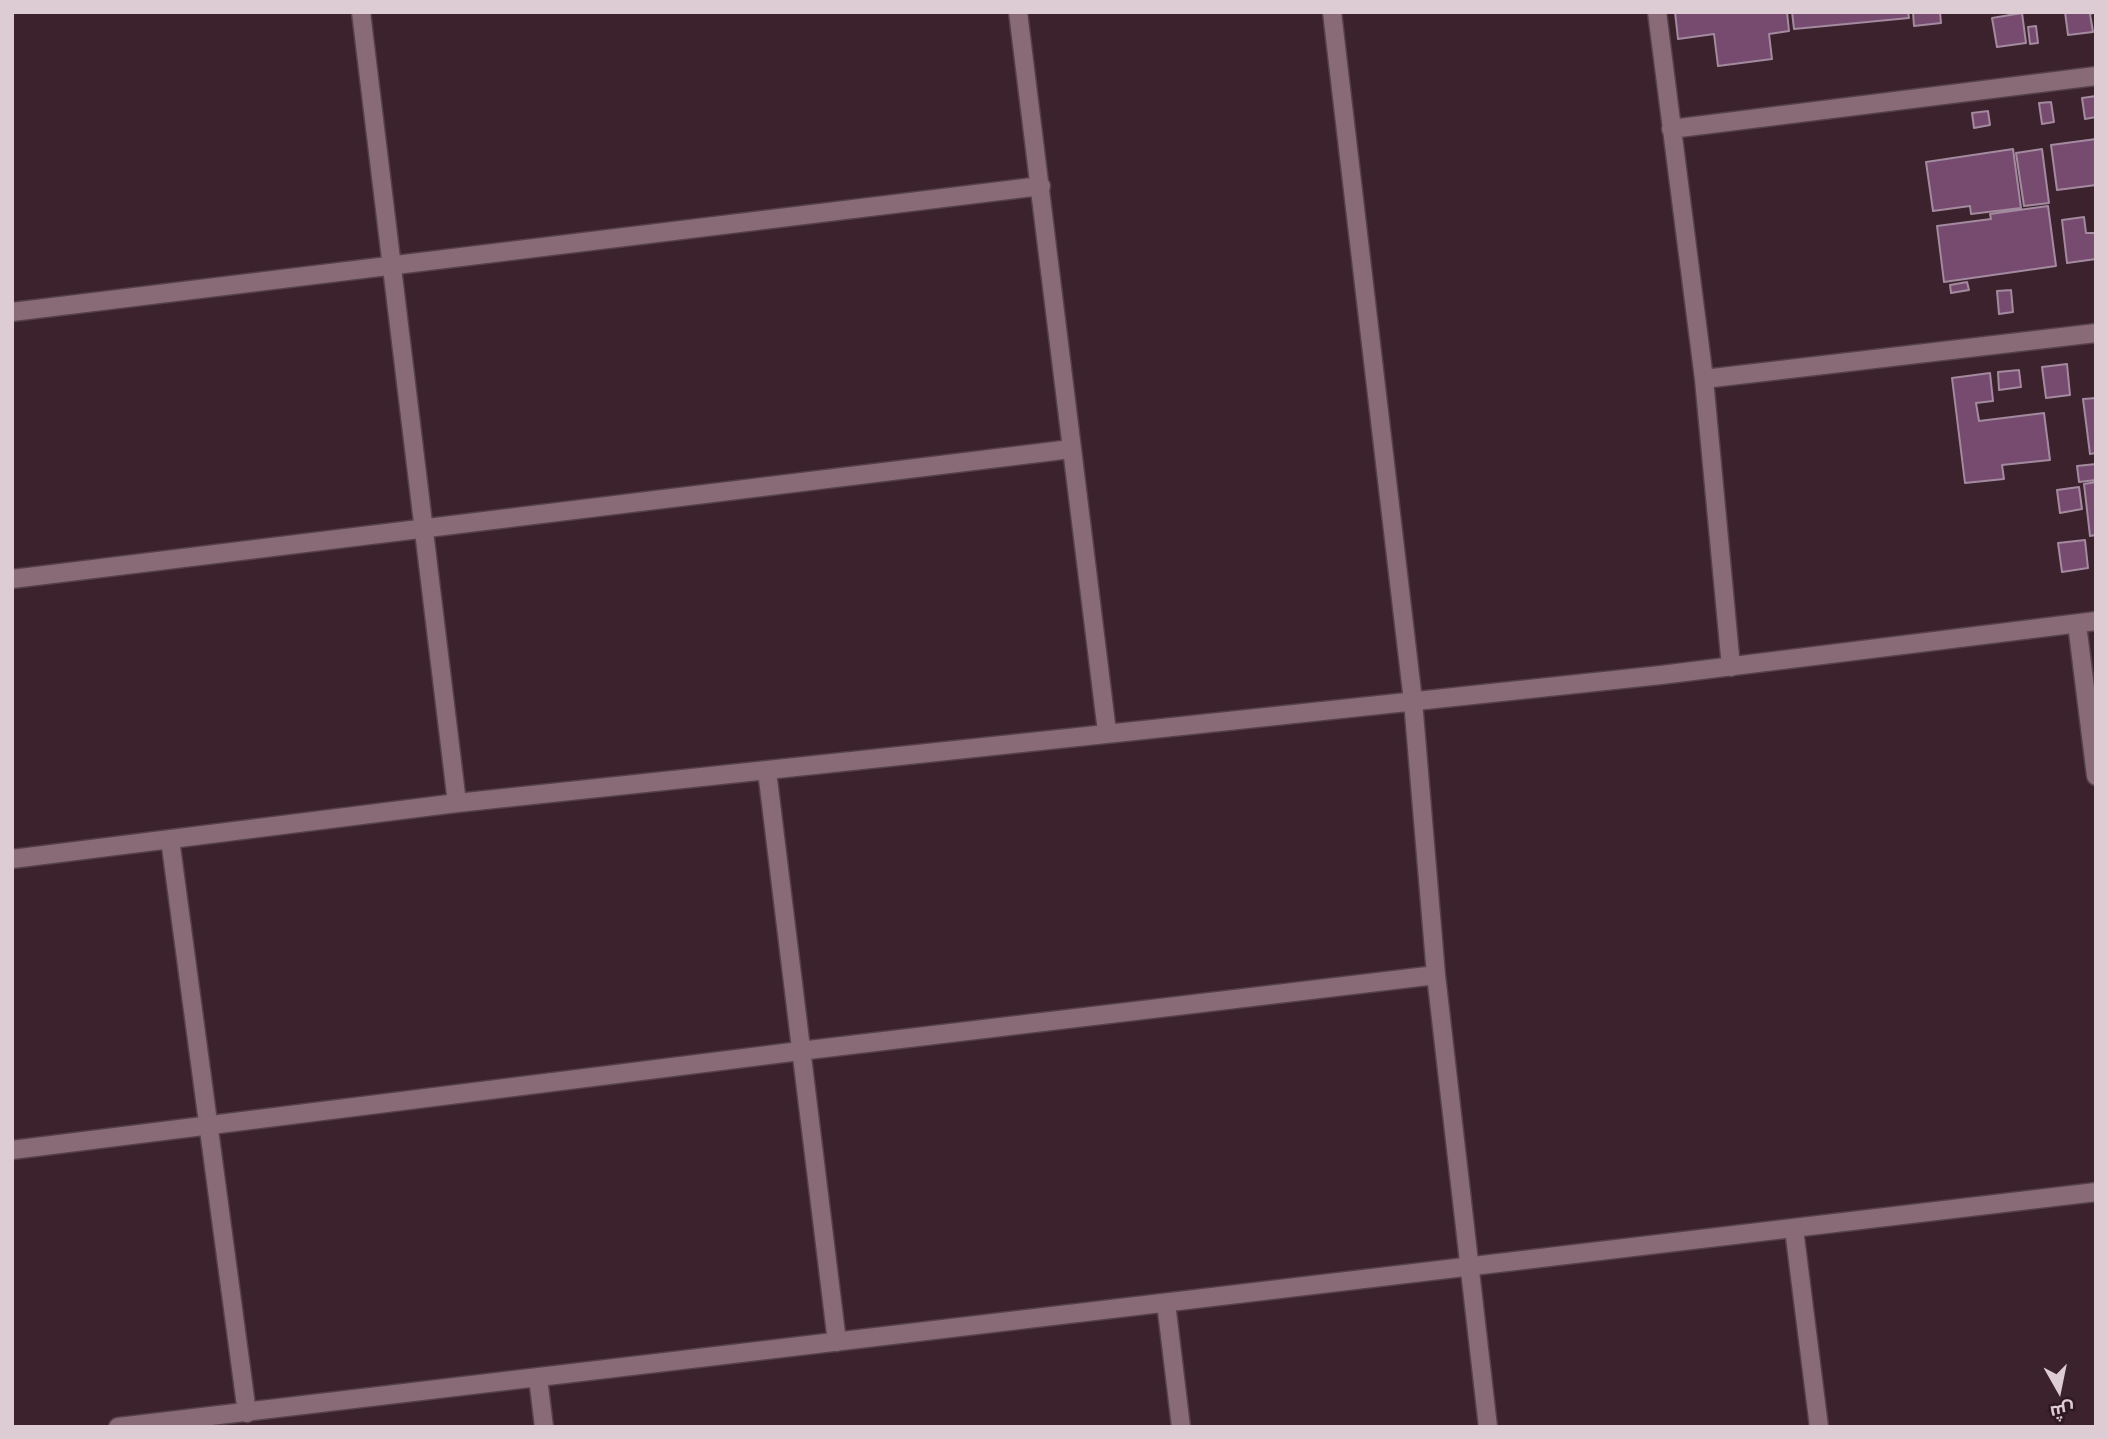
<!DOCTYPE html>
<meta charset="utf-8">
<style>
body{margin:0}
#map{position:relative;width:2108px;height:1439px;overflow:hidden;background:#3b222d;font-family:"Work Sans",Cairo,sans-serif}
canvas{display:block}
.frame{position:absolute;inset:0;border:14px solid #ddccd3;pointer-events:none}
.north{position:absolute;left:2024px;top:1355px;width:70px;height:70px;-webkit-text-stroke:5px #301823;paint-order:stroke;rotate:171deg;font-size:19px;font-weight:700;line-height:28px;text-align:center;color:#ddccd3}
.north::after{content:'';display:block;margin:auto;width:24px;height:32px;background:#ddccd3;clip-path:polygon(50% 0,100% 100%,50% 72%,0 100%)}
</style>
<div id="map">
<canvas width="2108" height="1439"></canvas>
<div class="frame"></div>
<div class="north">ش</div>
</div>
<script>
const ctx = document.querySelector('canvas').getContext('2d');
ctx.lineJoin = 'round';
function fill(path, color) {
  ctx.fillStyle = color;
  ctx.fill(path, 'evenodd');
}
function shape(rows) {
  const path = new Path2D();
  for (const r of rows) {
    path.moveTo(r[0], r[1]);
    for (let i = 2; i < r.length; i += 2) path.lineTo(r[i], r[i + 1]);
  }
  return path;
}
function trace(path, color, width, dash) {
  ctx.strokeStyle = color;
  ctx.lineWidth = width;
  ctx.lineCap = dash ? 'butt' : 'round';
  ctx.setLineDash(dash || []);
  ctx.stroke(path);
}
const building = shape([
 [1675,12,1787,12,1789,31,1769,34,1772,59,1718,66,1714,34,1678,39,1675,12],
 [1792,12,1908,12,1909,18,1794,29,1792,12],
 [1913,12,1940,12,1941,23,1914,26,1913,12],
 [2065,12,2096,12,2090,14,2093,32,2068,35,2065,12],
 [2022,13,2026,43,1997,47,1992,18,2022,13],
 [2036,26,2038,43,2030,44,2028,27,2036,26],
 [2096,96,2096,117,2085,119,2082,98,2096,96],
 [2051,102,2054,122,2042,124,2039,103,2051,102],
 [1988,111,1990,125,1974,128,1972,113,1988,111],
 [2096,139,2096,185,2057,190,2051,145,2096,139],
 [2013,149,2021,208,1971,214,1970,206,1933,211,1926,162,2013,149],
 [2042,149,2049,203,2024,206,2016,153,2042,149],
 [2048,206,2056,266,1944,282,1937,226,1991,219,1990,214,2048,206],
 [2084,217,2086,233,2096,233,2096,259,2067,263,2062,220,2084,217],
 [1967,282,1969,290,1951,293,1950,285,1967,282],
 [2011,290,2013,312,1999,314,1997,291,2011,290],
 [2067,364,2070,395,2046,398,2042,367,2067,364],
 [2019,370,2021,387,1999,390,1998,372,2019,370],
 [1990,373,1993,401,1976,403,1979,421,2044,413,2050,460,2002,465,2004,479,1965,483,1952,378,1990,373],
 [2096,398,2096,453,2090,454,2083,399,2096,398],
 [2096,464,2096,480,2079,482,2077,466,2096,464],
 [2096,482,2096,535,2090,536,2084,484,2096,482],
 [2079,487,2082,509,2060,513,2057,490,2079,487],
 [2085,540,2088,568,2062,572,2058,543,2085,540]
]);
fill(building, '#774b70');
trace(building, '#a38a9e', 2);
const minor = shape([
 [361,12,457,803],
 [1018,12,1107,732],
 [1332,12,1413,701,1436,975,1488,1427],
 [1657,12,1704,379,1731,667],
 [1671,129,2096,76],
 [12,312,1041,186],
 [1704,379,2096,333],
 [12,579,1071,449],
 [2077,624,2096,776],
 [767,771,837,1342],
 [170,839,247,1413],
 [12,859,457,803,1661,675,2096,621],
 [12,1150,800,1051,1436,975],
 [1794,1229,1819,1427],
 [1166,1303,1181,1427],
 [538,1378,544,1427],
 [118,1427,2096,1192]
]);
trace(minor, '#56404a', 21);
trace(minor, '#896b77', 18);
</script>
